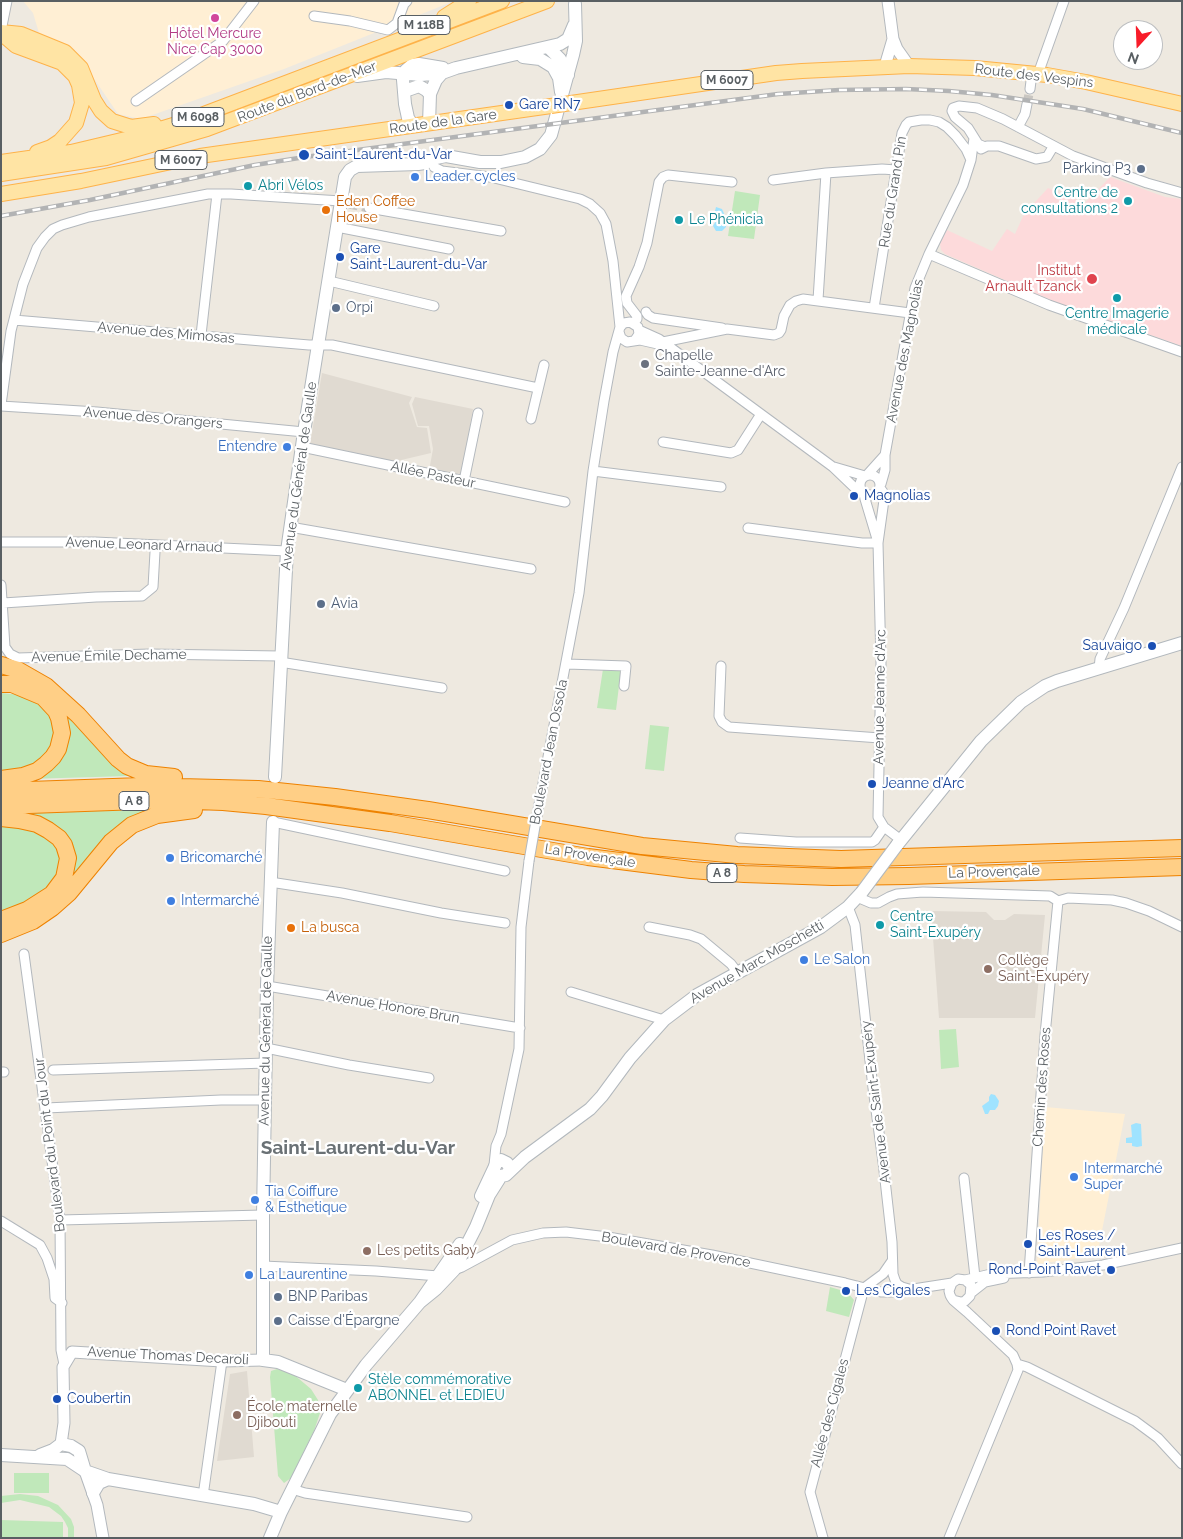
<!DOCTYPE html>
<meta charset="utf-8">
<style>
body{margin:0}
#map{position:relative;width:1183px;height:1539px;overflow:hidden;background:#eee9e0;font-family:Raleway,sans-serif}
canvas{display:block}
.frame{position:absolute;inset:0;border:2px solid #595f63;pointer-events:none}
.north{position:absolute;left:1113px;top:20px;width:50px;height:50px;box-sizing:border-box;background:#fff;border:1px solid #bdbfc1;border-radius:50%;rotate:200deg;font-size:14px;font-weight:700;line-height:20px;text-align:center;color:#595f63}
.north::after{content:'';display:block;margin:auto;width:18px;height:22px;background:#f81c29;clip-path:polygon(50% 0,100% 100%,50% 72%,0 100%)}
</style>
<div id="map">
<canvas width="1183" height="1539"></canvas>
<div class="frame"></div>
<div class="north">N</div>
</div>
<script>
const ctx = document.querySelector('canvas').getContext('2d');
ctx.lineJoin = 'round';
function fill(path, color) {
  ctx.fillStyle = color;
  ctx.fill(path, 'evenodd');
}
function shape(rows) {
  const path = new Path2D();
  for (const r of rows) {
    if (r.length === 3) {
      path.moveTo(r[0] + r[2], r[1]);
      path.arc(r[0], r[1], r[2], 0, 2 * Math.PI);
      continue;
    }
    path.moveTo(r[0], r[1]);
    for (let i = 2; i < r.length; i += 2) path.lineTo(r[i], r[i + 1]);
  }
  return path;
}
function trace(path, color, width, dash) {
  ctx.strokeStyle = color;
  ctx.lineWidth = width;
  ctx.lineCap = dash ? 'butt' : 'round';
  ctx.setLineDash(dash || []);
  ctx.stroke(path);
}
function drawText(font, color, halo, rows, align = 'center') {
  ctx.font = font + ' Raleway,sans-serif';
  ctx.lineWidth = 4.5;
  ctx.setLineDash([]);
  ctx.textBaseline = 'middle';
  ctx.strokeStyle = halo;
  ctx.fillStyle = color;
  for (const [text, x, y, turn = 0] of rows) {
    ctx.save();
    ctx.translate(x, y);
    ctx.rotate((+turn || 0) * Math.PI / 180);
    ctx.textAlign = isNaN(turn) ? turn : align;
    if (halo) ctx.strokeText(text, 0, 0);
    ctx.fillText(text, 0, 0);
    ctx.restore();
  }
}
fill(shape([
 [23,1,454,1,284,69,141,119,118,114,74,49,39,33,33,13],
 [1045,1107,1125,1114,1097,1256,1037,1264]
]), '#ffefd4');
fill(shape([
 [322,373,412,397,409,403,417,427,427,428,431,453,393,462,310,444],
 [415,397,473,409,461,477,429,471,433,449,429,426,418,426,412,404],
 [931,911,986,912,994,920,1005,920,1014,914,1045,915,1035,1018,939,1018],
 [247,1371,254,1457,217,1461,230,1374]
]), '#e0dad1');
fill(shape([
 [1110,177,1165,197,1182,199,1182,346,1053,301,945,254,941,250,940,244,947,230,992,251,1007,229,1015,234,1024,214,1048,188,1085,203]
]), '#fddadb');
fill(shape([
 [735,191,760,195,754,239,728,236],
 [603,669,621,670,616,710,597,708],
 [1,670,37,684,129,776,28,779,45,772,66,721,1,676],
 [1,693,23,695,39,702,52,719,56,738,40,762,1,775],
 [650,725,669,727,664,771,645,769],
 [157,809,71,886,18,921,74,862,19,812],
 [1,824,33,830,52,840,59,852,61,862,55,883,25,904,1,913],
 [956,1029,959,1067,941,1069,939,1030],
 [830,1287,847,1292,854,1300,849,1317,826,1311],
 [277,1369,292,1373,311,1389,318,1400,320,1413,314,1431,291,1478,284,1483,278,1476,270,1377,271,1371],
 [14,1473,49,1473,49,1493,14,1493],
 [20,1494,38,1496,58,1505,71,1519,74,1527,74,1538,68,1538,68,1528,65,1522,61,1516,49,1507,20,1500,1,1503,1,1496],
 [1,1520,63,1522,63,1538,1,1538]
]), '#c0e8ba');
fill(shape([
 [716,207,722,209,726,218,726,227,722,231,716,231,713,226,718,217,715,211],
 [991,1094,995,1095,999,1101,998,1106,995,1110,990,1110,988,1114,985,1114,982,1106,989,1101,989,1097],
 [1136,1123,1141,1124,1142,1146,1137,1147,1132,1146,1132,1143,1126,1143,1126,1138,1132,1137,1131,1125]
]), '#9fe3ff');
trace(shape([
 [1027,104,1030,89],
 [349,204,369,208]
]), '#c9c6c1', 9, [9, 4.5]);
const minor = shape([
 [314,16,350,21,388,30,397,23,404,4,407,1],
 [1,31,7,1],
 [1038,74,1064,1],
 [1030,89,1032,73],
 [136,101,223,41,254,1],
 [1018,127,1025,114,1027,104],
 [985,147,978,144,968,128,955,117,952,111,953,108,959,106,977,108,1003,119,1073,156,1147,183,1182,193],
 [981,149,987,146,999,146,1036,159,1047,157,1053,147],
 [431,161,434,167,442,171,490,177,580,199,590,204,600,213,606,224,613,261,620,327],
 [773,180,826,173,882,169,896,170],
 [369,208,501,231],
 [337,227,449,249],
 [929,254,1049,305,1182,352],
 [329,281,434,306],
 [818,300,826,173],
 [874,308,902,133,906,125,909,122,921,120,930,120,939,122,947,127,956,136,966,149,971,160],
 [646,312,648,315,653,318,722,328],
 [14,320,309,345,332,345,538,388],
 [633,323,637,319,637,316,627,303,626,296,639,267,647,243,659,182,663,177,668,175,732,182],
 [639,330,659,339,833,467,856,489,862,491],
 [619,332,621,338,627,342,640,340,662,345],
 [201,335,217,194],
 [663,342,727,329,774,335,779,333,781,330,784,316,790,305,796,301,803,299,910,313],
 [1,405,11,331,23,284,37,248,45,237,53,229,62,225,89,217,208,194,231,194,341,201],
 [1,406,97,412,304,432],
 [531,419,544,365],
 [663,442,731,453,738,450,761,414],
 [302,447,565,502],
 [834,467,865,476],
 [593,471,721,487],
 [870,485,10],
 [867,475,885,455],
 [464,481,478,413],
 [881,484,885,470,885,455,915,288,929,254,963,185,971,160,974,138],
 [880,488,883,492,884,500,878,543,881,663,878,817,884,827,901,840],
 [864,493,865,499,877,539],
 [290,527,531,569],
 [748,528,862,543,878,543],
 [1,542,95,542,287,551],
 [1,585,5,647,10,654,18,658,150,654,280,656],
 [3,603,96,597,142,596,153,587,155,552],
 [280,662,442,688],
 [567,664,626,666,624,686],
 [721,666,719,716,722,722,729,727,880,738],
 [1099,668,1100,659,1124,608,1182,467],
 [537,815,579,593,593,471,604,401,613,352,620,327,624,323,630,322,638,327,639,334,635,340],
 [273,822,505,871],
 [740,838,796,842,872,842,875,840,884,827],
 [270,882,342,893,441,913,505,923],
 [857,897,871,903,878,903,889,897,897,894,923,892,1050,896,1058,901],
 [1058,901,1068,898,1112,900,1126,903,1149,911,1182,927],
 [848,907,855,925,873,1088,883,1162,892,1242,893,1274,895,1280,897,1284,902,1287,909,1289],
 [649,927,690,935,701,939,731,964,737,972],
 [24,954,60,1220,61,1350,64,1364],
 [267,986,520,1028],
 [571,992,664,1020],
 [266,1048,349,1065,429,1078],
 [53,1070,266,1063],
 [1,1072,4,1072],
 [46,1108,221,1100,265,1100],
 [494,1165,496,1146,501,1134,519,1049,521,927,529,861],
 [964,1178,975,1277],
 [60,1220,263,1215],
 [1,1221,40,1245,47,1258,54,1279,55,1298,62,1303],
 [263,1266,376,1271,438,1276,462,1267,512,1240,543,1233,566,1232,608,1237,712,1255,845,1283,881,1292,894,1292,952,1283],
 [1029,1273,1045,1035,1058,901],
 [965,1280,991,1274,1043,1272,1103,1265,1182,1248],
 [864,1288,883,1274,892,1261],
 [971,1293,985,1282,1004,1278],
 [1017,1364,1027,1367,1135,1421,1158,1438,1182,1464],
 [292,1489,305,1493,467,1517],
 [203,1496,222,1361],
 [823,1538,810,1492,864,1288],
 [949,1538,1018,1370,1017,1364,1013,1355,967,1312,953,1300,951,1297,950,1295,949,1291,952,1283,958,1279,965,1280,971,1285,970,1296,965,1301,961,1302,953,1300]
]);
const tertiary = shape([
 [888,1,893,39,897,49,909,66],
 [885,66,893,39],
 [61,1444,64,1423,63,1367,72,1352,222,1361,263,1360],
 [85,1471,97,1505,103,1538]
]);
const secondary = shape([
 [549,48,560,59,568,75],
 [523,57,540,59,553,67,559,78,561,92],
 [357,76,386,72,421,75,442,73,456,68,560,44,568,39,574,25],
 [405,91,419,86,426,90,430,94],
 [429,124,430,94,436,80,442,73],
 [413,126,408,118,405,104,403,80,406,70,412,65,419,64,443,68],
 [275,777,287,551,304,432,345,177,350,170,357,166,418,164,425,163,436,158,446,156,480,162,501,162,525,157,540,149,551,135,573,55,576,41,575,4],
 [273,822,267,986,263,1215,263,1360,278,1362,347,1390],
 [897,845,981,741,1021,702,1045,686,1057,681,1182,643],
 [481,1196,497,1162,501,1160,507,1163,510,1168,508,1173],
 [420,1302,436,1289,454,1270,476,1227,489,1195,501,1176,506,1175,525,1157,590,1109,602,1096,630,1058,664,1020,697,995,821,927,848,907,862,892],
 [1,1455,67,1459,85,1471,108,1479,254,1504,281,1512],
 [40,1455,53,1450,61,1444,71,1446,79,1451,85,1471],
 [93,1493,99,1483,108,1479],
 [270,1538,281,1512,330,1414,366,1365,420,1302,460,1244]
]);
const primary = shape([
 [444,17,469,1],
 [1,32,21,34,65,52,81,68,94,100,101,111,112,121,131,127,154,124],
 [1,33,16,46,62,63,75,76,79,85,82,103,76,123,60,141,51,147,37,152],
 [571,103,776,73,802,71,909,66,975,68,1047,75,1086,82,1182,104],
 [1,162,71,152,130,138,180,123,502,1],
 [1,174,106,158,207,129,547,1],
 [1,194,81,181,200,156,551,106]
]);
const motorway = shape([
 [1,665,18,670,46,686,78,715,118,759,127,766,146,774,174,777],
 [1,684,12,684,43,697,56,711,59,718,62,733,58,749,53,757,46,764,37,771,23,776,1,779],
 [1,791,141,786,258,789,335,797,428,810,642,846,737,855,841,859,1182,848],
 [1,806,168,800,223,802,266,806,390,823,588,857,691,870,744,874,832,877,909,876,1182,867],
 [1,818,19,820,37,824,48,830,59,838,64,845,68,858,64,878,52,894,27,910,1,920],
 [1,934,33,921,52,908,69,893,111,842,132,825,157,815,194,810]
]);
trace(minor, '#b3b8bd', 11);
trace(tertiary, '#b3b8bd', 13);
trace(secondary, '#b2b8bd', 14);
trace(primary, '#feb249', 16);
trace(motorway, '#ee8200', 18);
trace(minor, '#fff', 9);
trace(tertiary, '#fff', 11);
trace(secondary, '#fff', 12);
trace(primary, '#ffe4a4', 14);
trace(motorway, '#ffcf86', 16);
const rail = shape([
 [1,216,90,200,255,165,305,157,778,94,839,90,906,89,949,91,992,95,1083,109,1182,133]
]);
trace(rail, '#b2b3b4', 4.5);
trace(rail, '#fff', 2.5, [8]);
const minorBridge = shape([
 [529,861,537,815]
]);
const secondaryBridge = shape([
 [862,892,897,845]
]);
const primaryBridge = shape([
 [551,106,571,103]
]);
trace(minorBridge, '#b3b8bd', 11, []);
trace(secondaryBridge, '#b2b8bd', 14, []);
trace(primaryBridge, '#feb249', 16, []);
trace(minorBridge, '#fff', 9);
trace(secondaryBridge, '#fff', 12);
trace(primaryBridge, '#ffe4a4', 14);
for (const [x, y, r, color] of [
 [215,18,5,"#d1479c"],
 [509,105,5,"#1a4fb4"],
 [304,155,6,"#1a4fb4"],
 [1141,169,5,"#5c6f8a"],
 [415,177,5,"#3f7fe0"],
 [248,186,5,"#0f9aa8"],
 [1128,201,5,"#0f9aa8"],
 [326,210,5,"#e8710a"],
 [679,220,5,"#0f9aa8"],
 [340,257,5,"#1a4fb4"],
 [1092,279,6,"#e0444e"],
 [1117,298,5,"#0f9aa8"],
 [336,308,5,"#5c6f8a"],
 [645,364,5,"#6b7280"],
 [287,447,5,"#3f7fe0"],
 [854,496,5,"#1a4fb4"],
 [321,604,5,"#5c6f8a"],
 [1152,646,5,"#1a4fb4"],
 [872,784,5,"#1a4fb4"],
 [170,858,5,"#3f7fe0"],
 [171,901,5,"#3f7fe0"],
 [880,925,5,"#0f9aa8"],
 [291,928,5,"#e8710a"],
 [804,960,5,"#3f7fe0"],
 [988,969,5,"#8d6e63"],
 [1074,1177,5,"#3f7fe0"],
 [255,1200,5,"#3f7fe0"],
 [1028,1244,5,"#1a4fb4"],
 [367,1251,5,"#8d6e63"],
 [1111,1270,5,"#1a4fb4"],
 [249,1275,5,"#3f7fe0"],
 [846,1291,5,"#1a4fb4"],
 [278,1297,5,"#5c6f8a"],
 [278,1321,5,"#5c6f8a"],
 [996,1331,5,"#1a4fb4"],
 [358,1388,5,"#0f9aa8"],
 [57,1399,5,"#1a4fb4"],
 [237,1415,5,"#8d6e63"]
]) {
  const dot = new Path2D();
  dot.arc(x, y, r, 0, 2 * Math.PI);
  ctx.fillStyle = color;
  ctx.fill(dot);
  trace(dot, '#fff', 2);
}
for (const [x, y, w] of [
 [424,25,52],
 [727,80,52],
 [198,117,52],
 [181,160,52],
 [134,801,30],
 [722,873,30]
]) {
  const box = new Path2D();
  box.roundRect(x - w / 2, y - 9.5, w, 19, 4);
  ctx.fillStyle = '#fff';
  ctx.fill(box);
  trace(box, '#595f63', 1);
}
drawText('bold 12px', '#595f63', null, [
 ["M 118B",424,25],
 ["M 6007",727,80],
 ["M 6098",198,117],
 ["M 6007",181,160],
 ["A 8",134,801],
 ["A 8",722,873]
]);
drawText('14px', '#b23c85', '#fff', [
 ["Hôtel Mercure",215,34],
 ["Nice Cap 3000",215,50]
]);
drawText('14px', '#595f63', '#fff', [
 ["Route des Vespins",1034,76,7],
 ["Route du Bord-de-Mer",307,92,-21],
 ["Route de la Gare",443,122,-8],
 ["Rue du Grand Pin",893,192,-81],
 ["Avenue des Mimosas",166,333,5],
 ["Avenue des Magnolias",905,351,-79],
 ["Avenue des Orangers",153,418,5],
 ["Allée Pasteur",433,475,12],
 ["Avenue du Général de Gaulle",299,476,-82],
 ["Avenue Leonard Arnaud",144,545,2],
 ["Avenue Émile Dechame",109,656,-1],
 ["Avenue Jeanne d'Arc",880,697,-89],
 ["Boulevard Jean Ossola",549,752,-79],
 ["La Provençale",590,856,9],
 ["La Provençale",994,872,-2],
 ["Avenue Marc Moschetti",757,962,-30],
 ["Avenue Honore Brun",393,1007,10],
 ["Avenue du Général de Gaulle",266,1031,-89],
 ["Chemin des Roses",1042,1087,-86],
 ["Avenue de Saint-Exupéry",876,1102,-97],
 ["Boulevard du Point du Jour",50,1145,-97],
 ["Boulevard de Provence",676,1250,10],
 ["Avenue Thomas Decaroli",168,1356,3],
 ["Allée des Cigales",830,1413,-75]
]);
drawText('14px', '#164399', '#fff', [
 ["Gare RN7",519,105],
 ["Saint-Laurent-du-Var",315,155],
 ["Gare",350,249],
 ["Saint-Laurent-du-Var",350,265],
 ["Magnolias",864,496],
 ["Sauvaigo",1142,646,"right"],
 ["Jeanne d’Arc",882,784],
 ["Les Roses /",1038,1236],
 ["Saint-Laurent",1038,1252],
 ["Rond-Point Ravet",1101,1270,"right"],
 ["Les Cigales",856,1291],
 ["Rond Point Ravet",1006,1331],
 ["Coubertin",67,1399]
], 'left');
drawText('14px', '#4e5e75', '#fff', [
 ["Parking P3",1131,169,"right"],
 ["Orpi",346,308],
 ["Avia",331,604],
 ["BNP Paribas",288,1297],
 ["Caisse d'Épargne",288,1321]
], 'left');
drawText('14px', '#366cbe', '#fff', [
 ["Leader cycles",425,177],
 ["Entendre",277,447,"right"],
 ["Bricomarché",180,858],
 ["Intermarché",181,901],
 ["Le Salon",814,960],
 ["Intermarché",1084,1169],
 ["Super",1084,1185],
 ["Tia Coiffure",265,1192],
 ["& Esthetique",265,1208],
 ["La Laurentine",259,1275]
], 'left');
drawText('14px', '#0d838f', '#fff', [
 ["Abri Vélos",258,186],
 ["Centre de",1118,193,"right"],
 ["consultations 2",1118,209,"right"],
 ["Le Phénicia",689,220],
 ["Centre Imagerie",1117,314,"center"],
 ["médicale",1117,330,"center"],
 ["Centre",890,917],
 ["Saint-Exupéry",890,933],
 ["Stèle commémorative",368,1380],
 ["ABONNEL et LEDIEU",368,1396]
], 'left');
drawText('14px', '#c56008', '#fff', [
 ["Eden Coffee",336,202],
 ["House",336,218],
 ["La busca",301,928]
], 'left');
drawText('14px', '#be3a42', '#fff', [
 ["Institut",1081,271],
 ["Arnault Tzanck",1081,287]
], 'right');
drawText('14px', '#5b616d', '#fff', [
 ["Chapelle",655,356],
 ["Sainte-Jeanne-d'Arc",655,372]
], 'left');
drawText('14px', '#785e54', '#fff', [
 ["Collège",998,961],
 ["Saint-Exupéry",998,977],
 ["Les petits Gaby",377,1251],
 ["École maternelle",247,1407],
 ["Djibouti",247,1423]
], 'left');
drawText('bold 19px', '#6a7175', '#fff', [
 ["Saint-Laurent-du-Var",358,1148]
]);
</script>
